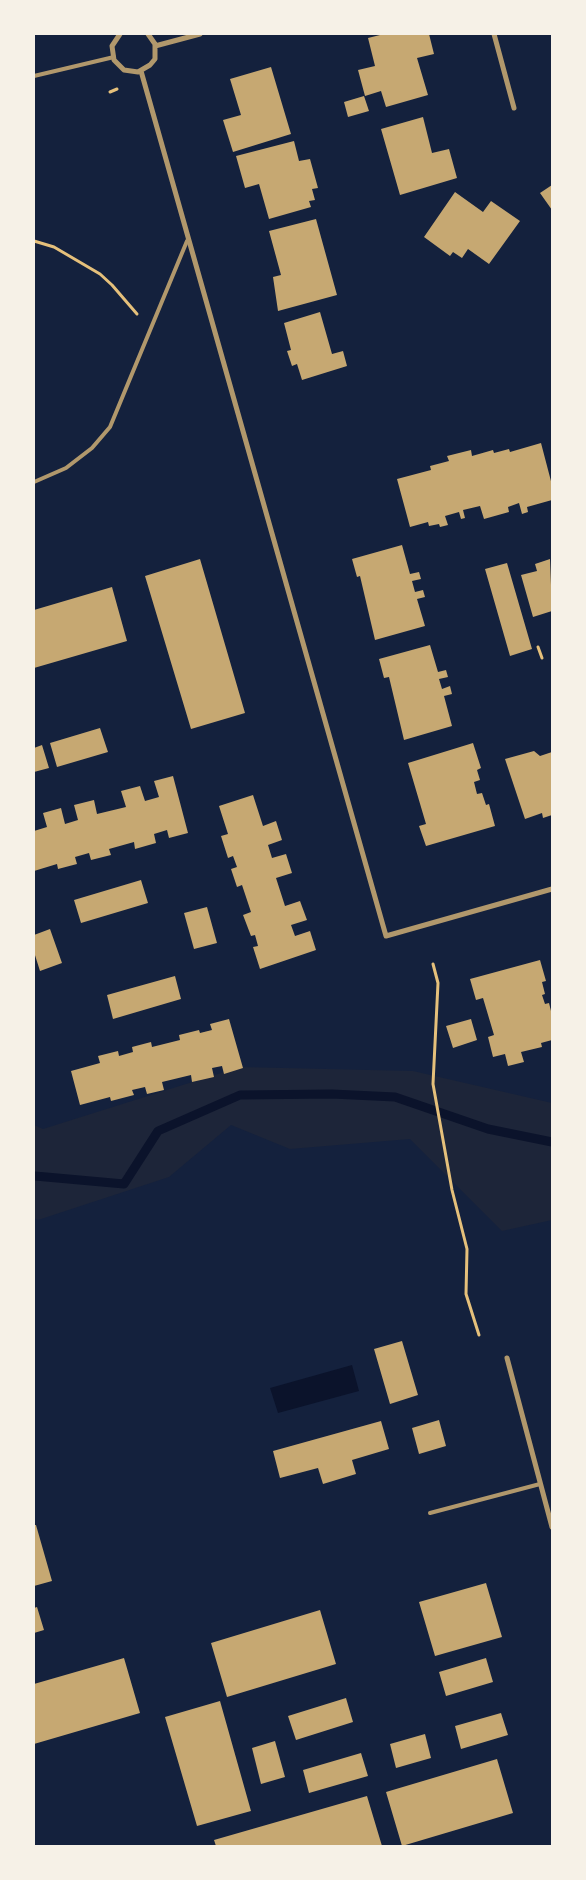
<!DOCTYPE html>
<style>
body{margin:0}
#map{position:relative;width:586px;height:1880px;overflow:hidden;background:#14213d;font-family:"Nunito Sans",sans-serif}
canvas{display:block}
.frame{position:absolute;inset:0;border:35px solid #f6f1e7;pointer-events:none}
</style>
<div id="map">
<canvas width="586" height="1880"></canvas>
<div class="frame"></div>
</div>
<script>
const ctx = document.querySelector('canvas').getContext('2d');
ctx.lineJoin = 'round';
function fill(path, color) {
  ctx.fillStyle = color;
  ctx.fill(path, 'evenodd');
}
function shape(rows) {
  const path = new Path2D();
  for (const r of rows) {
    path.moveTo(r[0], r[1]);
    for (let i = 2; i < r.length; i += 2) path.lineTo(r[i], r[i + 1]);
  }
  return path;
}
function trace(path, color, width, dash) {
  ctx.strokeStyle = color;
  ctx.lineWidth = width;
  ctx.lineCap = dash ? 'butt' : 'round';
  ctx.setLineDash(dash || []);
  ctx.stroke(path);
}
fill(shape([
 [240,1067,413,1071,552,1103,552,1220,502,1231,410,1139,290,1149,231,1125,169,1177,38,1220,34,1218,34,1125,43,1129]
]), '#1d2539');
fill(shape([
 [352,1365,359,1391,278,1413,270,1388]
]), '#0b132b');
trace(shape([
 [35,1176,124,1184,158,1131,240,1095,332,1094,395,1097,488,1129,552,1142]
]), '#0b132b', 9);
fill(shape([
 [384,34,429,34,434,54,417,58,428,95,386,107,381,91,365,96,358,70,375,66,368,38],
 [271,67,291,134,233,152,223,120,241,115,230,79],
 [364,96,369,111,348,117,344,102],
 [423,117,432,153,449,149,457,178,400,195,381,129],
 [294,141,299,161,310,159,318,188,312,189,315,200,309,201,311,207,269,219,259,184,245,188,236,156],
 [552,185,552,210,540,193],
 [455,192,483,212,491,201,520,221,489,264,468,249,462,258,453,252,450,256,424,237],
 [316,219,337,295,278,311,273,277,281,275,269,231],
 [320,312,332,354,343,351,347,366,302,380,297,364,292,366,287,351,291,350,284,323],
 [541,443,552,485,552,500,527,507,528,512,522,514,519,503,508,507,509,512,484,519,480,506,463,510,465,518,461,519,459,512,445,516,448,525,440,527,439,524,429,526,428,522,410,527,397,479,431,470,430,466,449,461,447,456,471,450,472,456,493,450,494,453,509,449,510,452],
 [402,545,410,574,419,572,421,579,412,581,415,592,423,590,425,597,417,599,425,626,375,640,360,576,357,577,352,559],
 [200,559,245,713,191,729,145,576],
 [550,559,552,611,533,617,521,575,537,571,535,564],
 [507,563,532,649,510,656,485,569],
 [112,587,127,641,34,668,34,610],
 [430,645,438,672,446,670,448,677,439,679,442,689,450,686,452,694,444,696,452,726,404,740,389,677,384,678,379,659],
 [100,728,108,752,57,767,50,743],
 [473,743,481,768,477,770,480,780,474,782,477,794,482,793,486,805,489,804,495,826,426,846,419,826,426,824,408,763],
 [42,745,49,768,34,772,34,748],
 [534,751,540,756,552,752,552,815,543,818,542,813,525,819,505,759],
 [173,776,188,833,169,838,167,830,154,834,156,843,135,849,134,842,109,849,111,855,91,860,89,853,75,857,77,864,58,869,57,864,34,871,34,831,47,827,43,813,61,808,65,824,78,820,74,805,94,800,97,814,126,807,121,791,140,786,145,801,159,797,154,781],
 [253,795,263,826,276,821,282,840,268,845,272,858,286,854,292,873,276,878,285,906,300,901,307,920,291,925,295,936,310,931,316,950,260,969,253,947,258,946,255,935,251,936,243,915,251,912,242,885,237,887,231,869,237,867,233,856,228,858,221,836,228,834,219,806],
 [141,880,148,903,81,923,74,900],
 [207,907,217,943,194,949,184,913],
 [50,929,62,963,40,971,34,952,34,935],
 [540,960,546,981,542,982,545,994,542,995,545,1004,549,1003,552,1015,552,1040,541,1043,542,1047,521,1052,524,1062,508,1066,505,1054,493,1057,488,1037,494,1035,483,998,476,1000,470,979],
 [175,976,181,999,113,1019,107,995],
 [229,1019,243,1068,224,1074,222,1066,212,1068,214,1077,192,1082,191,1075,162,1082,164,1090,147,1094,145,1087,132,1090,134,1095,111,1101,110,1097,80,1105,71,1071,100,1063,98,1056,118,1051,119,1056,133,1052,132,1047,151,1042,152,1047,180,1040,179,1035,199,1030,200,1033,212,1030,210,1024],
 [471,1019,477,1040,453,1048,446,1026],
 [402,1341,418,1395,390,1404,374,1349],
 [439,1420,446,1446,419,1454,412,1428],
 [381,1421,389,1449,352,1460,356,1474,323,1484,318,1468,280,1478,273,1451],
 [34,1525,36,1525,52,1581,34,1586],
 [486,1583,502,1637,435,1656,419,1602],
 [37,1607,44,1630,34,1633,34,1608],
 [320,1610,336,1664,227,1697,211,1643],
 [124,1658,140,1713,34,1744,34,1684],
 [486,1658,493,1682,446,1696,439,1672],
 [346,1698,353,1722,296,1740,288,1716],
 [220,1701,251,1811,197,1826,165,1717],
 [501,1713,508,1735,461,1749,455,1726],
 [425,1734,431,1758,396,1768,390,1744],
 [275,1741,285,1777,261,1784,252,1748],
 [361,1753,368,1776,309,1793,303,1770],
 [497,1759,513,1813,402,1846,386,1792],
 [367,1796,382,1846,216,1846,214,1840]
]), '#c6a872');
trace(shape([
 [110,92,117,89],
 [34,241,54,247,100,274,112,285,137,314],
 [538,647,542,658],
 [433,964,438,983,433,1084,452,1190,467,1249,466,1294,479,1335]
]), '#e5c07b', 3);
trace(shape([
 [34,76,114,57],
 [34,482,66,468,92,448,110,427,187,241],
 [430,1513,540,1484]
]), '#b1986c', 4);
trace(shape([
 [120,34,112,46,114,60,124,70,138,72,150,65,155,59,155,44,148,34],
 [494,34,514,108],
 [155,46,200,34],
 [141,71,386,936,552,889],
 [507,1358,552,1527]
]), '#b1986c', 5);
</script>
